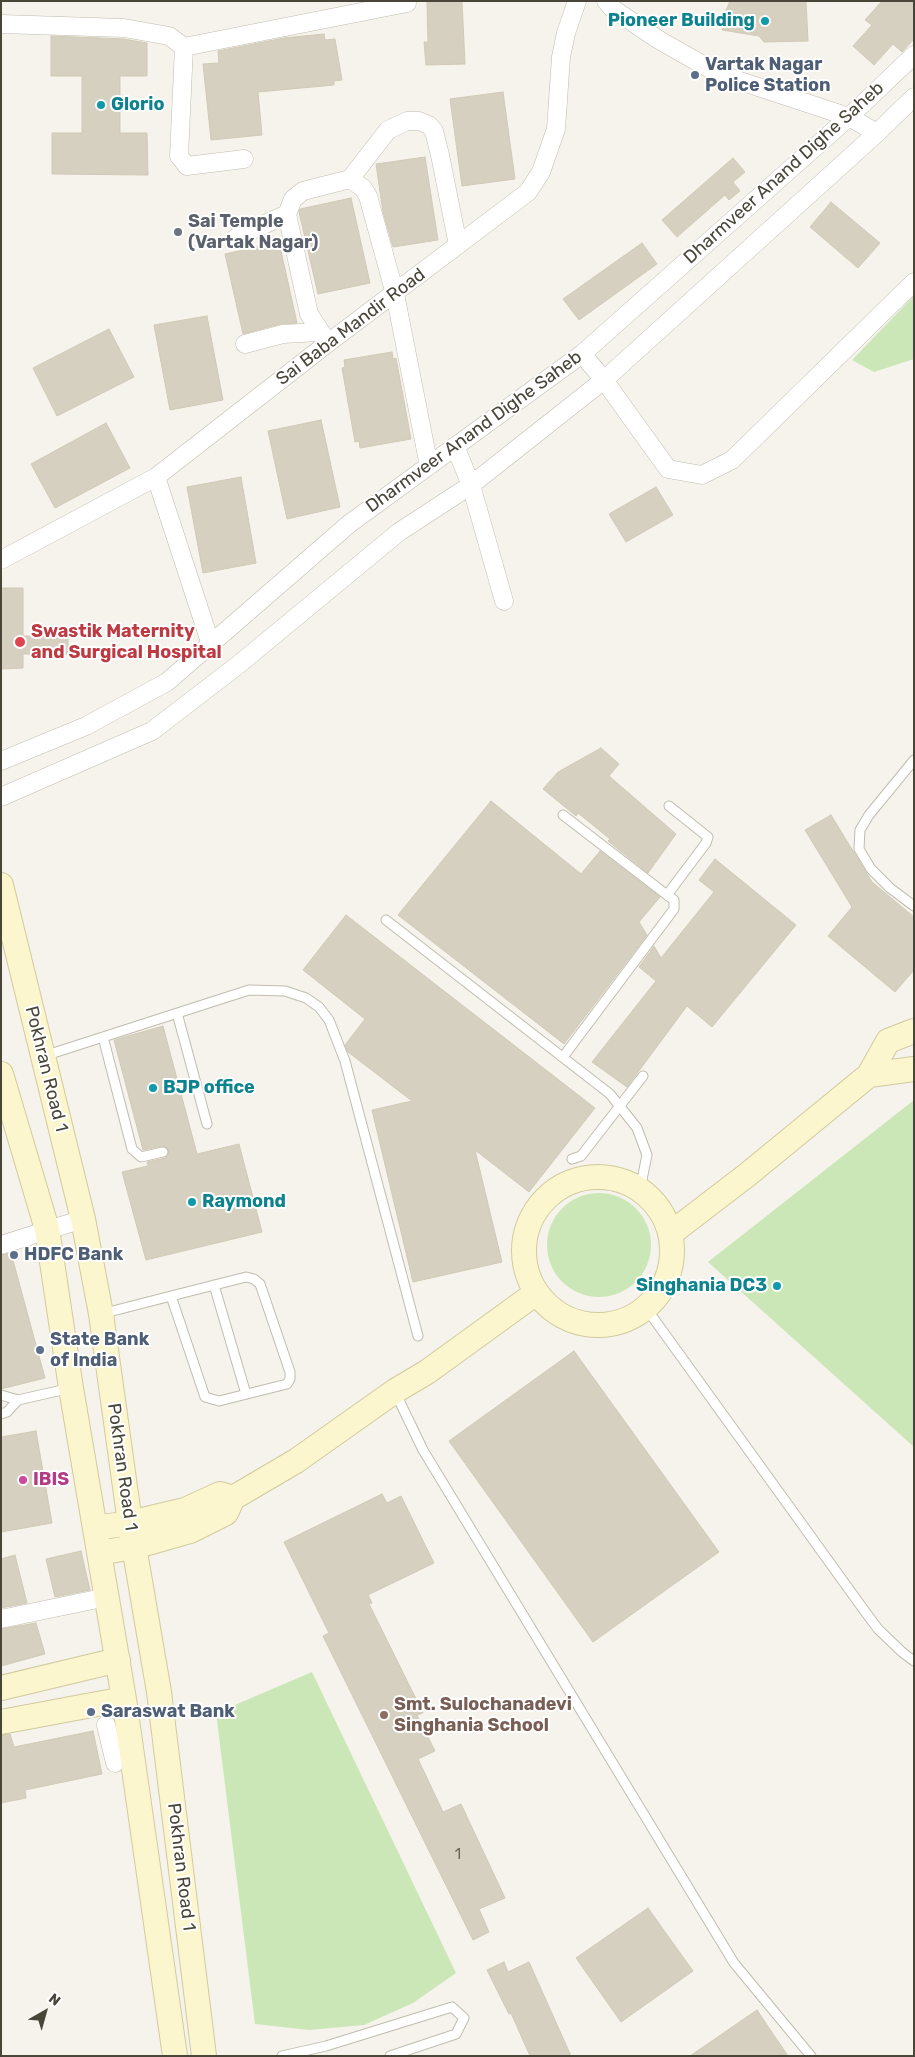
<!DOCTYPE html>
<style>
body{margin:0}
#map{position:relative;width:915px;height:2057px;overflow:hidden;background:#f5f3ec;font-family:Rubik,sans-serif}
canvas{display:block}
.frame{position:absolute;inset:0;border:2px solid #494539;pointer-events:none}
.north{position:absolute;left:20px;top:1987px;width:50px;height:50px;-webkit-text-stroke:4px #fff;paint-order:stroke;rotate:38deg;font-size:14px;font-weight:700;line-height:20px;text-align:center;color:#494539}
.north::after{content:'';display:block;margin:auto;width:18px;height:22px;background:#494539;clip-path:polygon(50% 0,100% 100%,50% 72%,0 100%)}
</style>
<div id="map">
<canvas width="915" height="2057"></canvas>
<div class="frame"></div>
<div class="north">N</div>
</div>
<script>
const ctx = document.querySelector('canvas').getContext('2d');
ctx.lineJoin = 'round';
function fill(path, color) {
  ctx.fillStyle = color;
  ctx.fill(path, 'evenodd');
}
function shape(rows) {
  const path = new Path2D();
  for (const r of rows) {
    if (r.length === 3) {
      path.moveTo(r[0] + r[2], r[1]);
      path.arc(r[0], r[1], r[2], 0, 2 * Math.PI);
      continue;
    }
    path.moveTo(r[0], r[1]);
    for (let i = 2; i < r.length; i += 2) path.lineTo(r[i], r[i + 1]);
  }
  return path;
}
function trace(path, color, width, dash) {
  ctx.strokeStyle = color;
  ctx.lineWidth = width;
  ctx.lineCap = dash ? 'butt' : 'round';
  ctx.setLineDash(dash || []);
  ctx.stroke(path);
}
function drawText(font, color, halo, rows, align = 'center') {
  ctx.font = font + ' Rubik,sans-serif';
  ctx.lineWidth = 4;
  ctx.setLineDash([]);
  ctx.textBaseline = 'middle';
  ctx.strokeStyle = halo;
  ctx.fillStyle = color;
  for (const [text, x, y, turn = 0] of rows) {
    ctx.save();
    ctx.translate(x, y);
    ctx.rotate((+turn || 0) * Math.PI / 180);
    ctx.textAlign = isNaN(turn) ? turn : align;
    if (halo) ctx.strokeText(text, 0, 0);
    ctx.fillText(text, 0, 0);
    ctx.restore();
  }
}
fill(shape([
 [914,296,914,359,874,372,852,360],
 [914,1100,914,1447,708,1262],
 [599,1245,52],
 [312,1672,456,1973,413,2003,364,2025,309,2030,255,2024,216,1713]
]), '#cce7b7');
const building = shape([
 [427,1,462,1,465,64,426,65,424,42,428,42,427,1],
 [730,1,806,1,808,41,764,42,759,36,722,30,725,13,730,1],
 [882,1,914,1,914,39,902,52,893,44,874,65,853,46,872,25,865,20,882,1],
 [324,34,325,40,335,39,342,80,334,81,334,85,258,92,262,135,211,140,203,64,219,63,218,51,284,38,324,34],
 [51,36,123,39,147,43,147,76,120,76,120,133,147,133,148,175,52,174,52,133,82,133,82,76,51,76,51,36],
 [503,92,515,179,462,186,450,99,503,92],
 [425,157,438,240,393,247,383,212,376,164,425,157],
 [733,158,745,172,733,182,740,191,729,200,725,195,677,237,662,220,733,158],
 [351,198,370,283,318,294,299,212,300,209,351,198],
 [831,202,880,243,858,268,810,227,831,202],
 [279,242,297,323,280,324,243,334,225,254,279,242],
 [642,243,657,264,579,320,563,299,642,243],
 [207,316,223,400,170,410,154,325,207,316],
 [109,329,134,377,57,416,33,368,109,329],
 [392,352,393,359,396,358,411,439,360,448,359,441,355,442,342,368,345,367,344,360,392,352],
 [321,420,340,507,287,519,268,431,321,420],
 [106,423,130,468,55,508,31,464,106,423],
 [241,477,256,563,203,573,187,487,241,477],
 [656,487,673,515,626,542,609,514,656,487],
 [1,588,23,588,23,636,68,636,68,654,23,654,23,668,1,669,1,588],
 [601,748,619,764,609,776,676,834,648,873,608,841,610,839,578,813,576,816,543,789,558,772,601,748],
 [491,801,581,874,600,851,660,897,639,922,647,935,564,1044,398,915,491,801],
 [831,815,872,882,914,917,914,970,895,992,828,936,852,907,805,830,831,815],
 [715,859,796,925,712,1027,687,1006,627,1087,592,1062,656,981,639,967,654,946,661,958,714,892,699,880,715,859],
 [346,915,595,1108,529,1192,475,1150,502,1262,413,1282,372,1110,412,1101,348,1052,345,1045,365,1019,303,970,346,915],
 [163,1026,197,1154,239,1144,262,1232,146,1260,122,1172,148,1166,147,1162,165,1158,169,1151,164,1146,143,1150,114,1040,163,1026],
 [11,1253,45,1378,1,1389,1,1255,11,1253],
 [574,1351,719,1552,593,1642,449,1441,574,1351],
 [36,1431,52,1523,1,1532,1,1437,36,1431],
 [382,1494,387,1503,401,1496,434,1563,368,1595,372,1603,369,1604,423,1713,417,1715,435,1751,418,1759,443,1812,461,1804,505,1898,479,1909,489,1932,473,1940,323,1636,329,1633,284,1542,382,1494],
 [81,1551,90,1590,55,1597,46,1559,81,1551],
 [15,1555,27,1603,1,1608,1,1559,15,1555],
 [36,1623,45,1654,1,1666,1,1629,36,1623],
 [93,1731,102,1774,25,1790,26,1798,1,1803,1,1735,10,1734,14,1747,93,1731],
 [648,1908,693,1971,621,2022,576,1958,648,1908],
 [504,1962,508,1972,529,1962,571,2056,530,2056,511,2013,509,2014,487,1970,504,1962],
 [757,2010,788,2056,690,2056,757,2010]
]);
fill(building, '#d6d0c1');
trace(building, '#d1c9b5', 1);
const lane = shape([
 [914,760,869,815,860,830,859,849,871,869,890,888,914,906],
 [563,815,667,895],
 [386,920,610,1094,637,1128,647,1155,640,1189],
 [177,1013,207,1124],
 [103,1037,132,1149,141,1157,163,1152],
 [44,1056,249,990,285,991,306,998,319,1007,329,1020,345,1061,418,1336],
 [563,1057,674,909,674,900,667,895,706,843,708,837,669,806],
 [572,1159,581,1156,643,1076],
 [214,1285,246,1394],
 [646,1308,861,1606,878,1629,902,1652,914,1661],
 [101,1314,171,1296,246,1277,254,1279,260,1284,290,1372,290,1379,287,1384,219,1401,205,1397,171,1296],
 [395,1392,423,1450,734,1963,811,2056],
 [1,1395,18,1400,7,1412,1,1414],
 [18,1400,71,1388],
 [282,2056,326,2046,452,2007,464,2018,456,2034,390,2056]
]);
const street = shape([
 [606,1,613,9,659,40,719,74,849,117,877,133],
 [1,24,124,28,169,36,184,47,407,3],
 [184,47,179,156,187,166,244,159],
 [350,179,388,130,407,121,419,121,429,125,434,131,440,155,458,245],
 [237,237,287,214],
 [328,343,309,314,287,214,293,199,303,191,350,179,363,188,368,196,395,294,429,466],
 [245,344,283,334,319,332],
 [582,354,604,380,668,469,702,475,732,460,914,282],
 [455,446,471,485,504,601],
 [156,477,211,645],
 [1,560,156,477,328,343,528,192,541,172,556,129,561,57,566,33,577,1],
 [1,761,86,726,167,682,349,524,582,354,849,117,914,55],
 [1,797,152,731,238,665,399,532,471,485,604,380,877,133,914,97],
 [1,1245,83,1219],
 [1,1619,107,1597],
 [106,1725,115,1763]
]);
const secondary = shape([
 [1,885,83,1219,101,1314,130,1523,159,1692,204,2056],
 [1,1074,47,1229,71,1388,124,1699,175,2056],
 [869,1075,914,1069],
 [598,1251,74],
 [670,1234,747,1175,869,1075,888,1041,914,1031],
 [95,1528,130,1523,185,1510,220,1494,233,1498],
 [99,1553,134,1547,190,1531,226,1513,233,1498,296,1461,395,1391,427,1372,536,1293],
 [1,1688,118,1660],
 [1,1722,124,1699]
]);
trace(lane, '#c0bcae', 11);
trace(street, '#c0bcae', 19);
trace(secondary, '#d2ca9d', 26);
trace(lane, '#fff', 9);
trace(street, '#fff', 18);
trace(secondary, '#fcf6ce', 24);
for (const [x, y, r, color] of [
 [765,21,5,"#0f9aa8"],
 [695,75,5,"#5c6f8a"],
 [101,105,5,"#0f9aa8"],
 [178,232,5,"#6b7280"],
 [20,642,6,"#e0444e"],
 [153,1088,5,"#0f9aa8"],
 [192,1202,5,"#0f9aa8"],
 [14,1255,5,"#5c6f8a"],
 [777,1286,5,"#0f9aa8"],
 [40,1350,5,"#5c6f8a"],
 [23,1480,5,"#d1479c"],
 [91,1712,5,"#5c6f8a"],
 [384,1715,5,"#8d6e63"]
]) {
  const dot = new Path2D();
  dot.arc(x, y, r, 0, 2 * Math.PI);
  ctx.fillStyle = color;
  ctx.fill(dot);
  trace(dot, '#fff', 2);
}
drawText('15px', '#6c685b', null, [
 ["1",458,1855]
]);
drawText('bold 18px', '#0d838f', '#fff', [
 ["Pioneer Building",755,21,"right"],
 ["Glorio",111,105],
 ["BJP office",163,1088],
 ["Raymond",202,1202],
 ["Singhania DC3",767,1286,"right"]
], 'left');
drawText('bold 18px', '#4e5e75', '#fff', [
 ["Vartak Nagar",705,65],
 ["Police Station",705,86],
 ["HDFC Bank",24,1255],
 ["State Bank",50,1340],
 ["of India",50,1361],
 ["Saraswat Bank",101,1712]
], 'left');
drawText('18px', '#494539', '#fff', [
 ["Dharmveer Anand Dighe Saheb",784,173,-42],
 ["Sai Baba Mandir Road",351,327,-37],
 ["Dharmveer Anand Dighe Saheb",474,432,-36],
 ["Pokhran Road 1",46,1069,76],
 ["Pokhran Road 1",122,1467,82],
 ["Pokhran Road 1",181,1867,83]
]);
drawText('bold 18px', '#5b616d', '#fff', [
 ["Sai Temple",188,222],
 ["(Vartak Nagar)",188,243]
], 'left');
drawText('bold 18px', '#be3a42', '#fff', [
 ["Swastik Maternity",31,632],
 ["and Surgical Hospital",31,653]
], 'left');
drawText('bold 18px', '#b23c85', '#fff', [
 ["IBIS",33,1480]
], 'left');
drawText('bold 18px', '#785e54', '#fff', [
 ["Smt. Sulochanadevi",394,1705],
 ["Singhania School",394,1726]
], 'left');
</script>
